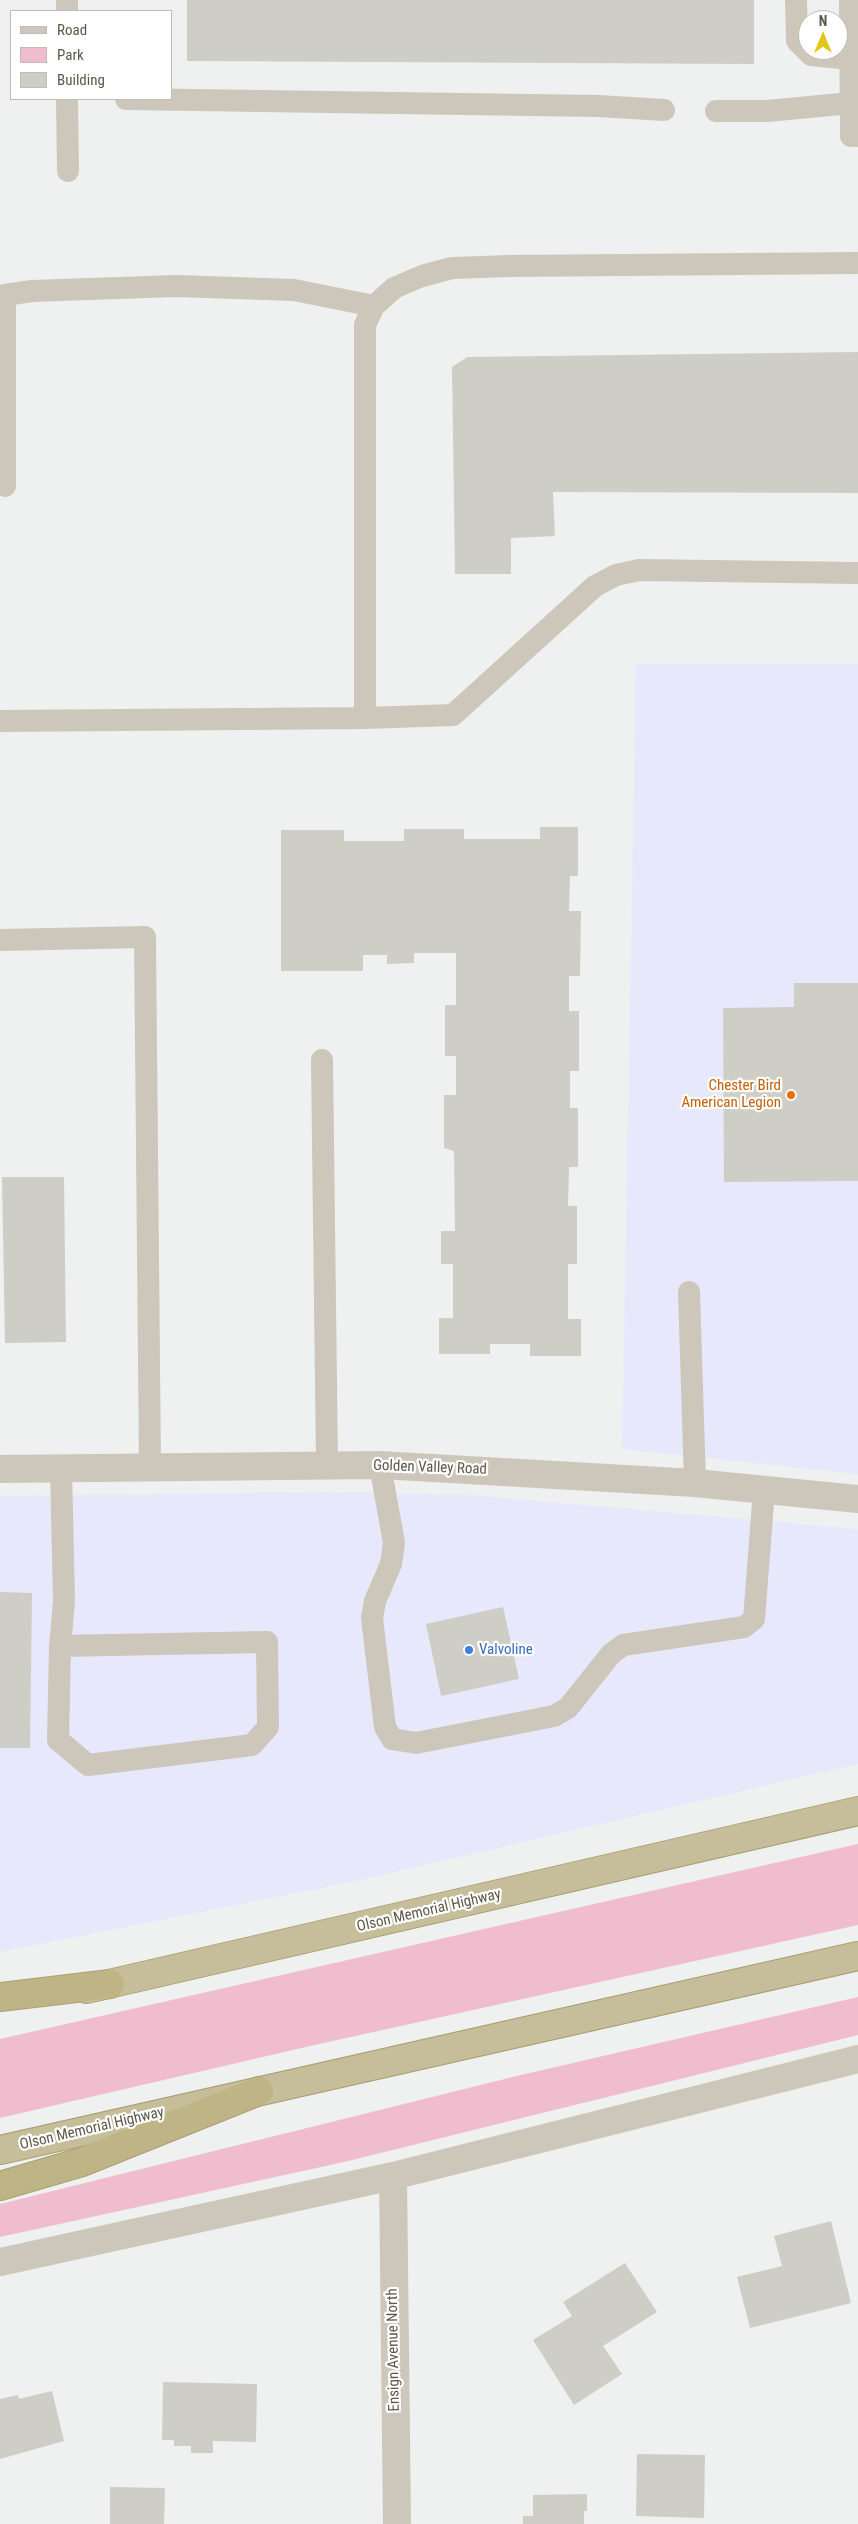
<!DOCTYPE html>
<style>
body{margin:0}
#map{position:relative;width:858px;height:2524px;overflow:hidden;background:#eff1f1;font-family:"Roboto Condensed",sans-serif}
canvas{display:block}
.legend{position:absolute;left:10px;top:10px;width:162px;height:90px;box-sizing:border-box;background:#fff;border:1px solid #bebcb5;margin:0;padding:6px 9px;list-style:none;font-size:15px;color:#5d5747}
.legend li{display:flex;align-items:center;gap:10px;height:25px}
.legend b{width:25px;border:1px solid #bebcb5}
.north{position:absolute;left:798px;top:10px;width:50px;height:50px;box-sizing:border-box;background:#fff;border:1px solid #bebcb5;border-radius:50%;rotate:0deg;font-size:14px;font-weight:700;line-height:20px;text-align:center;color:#5d5747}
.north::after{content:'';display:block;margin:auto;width:18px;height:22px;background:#e3c617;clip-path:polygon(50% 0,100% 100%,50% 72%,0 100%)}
</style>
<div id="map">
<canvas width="858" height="2524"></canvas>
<ul class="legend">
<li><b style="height:6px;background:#ccc7ba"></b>Road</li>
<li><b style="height:14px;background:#efbdcd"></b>Park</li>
<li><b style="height:14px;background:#cecec6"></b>Building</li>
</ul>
<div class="north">N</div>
</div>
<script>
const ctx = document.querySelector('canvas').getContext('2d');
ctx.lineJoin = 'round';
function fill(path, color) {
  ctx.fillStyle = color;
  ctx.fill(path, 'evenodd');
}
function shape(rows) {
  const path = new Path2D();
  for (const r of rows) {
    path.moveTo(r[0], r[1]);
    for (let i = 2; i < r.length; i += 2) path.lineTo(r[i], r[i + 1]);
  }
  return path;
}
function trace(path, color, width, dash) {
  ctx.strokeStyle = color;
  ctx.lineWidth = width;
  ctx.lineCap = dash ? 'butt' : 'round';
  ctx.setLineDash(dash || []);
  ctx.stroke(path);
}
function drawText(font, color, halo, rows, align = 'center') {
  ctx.font = font + ' "Roboto Condensed",sans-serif';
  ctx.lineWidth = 4.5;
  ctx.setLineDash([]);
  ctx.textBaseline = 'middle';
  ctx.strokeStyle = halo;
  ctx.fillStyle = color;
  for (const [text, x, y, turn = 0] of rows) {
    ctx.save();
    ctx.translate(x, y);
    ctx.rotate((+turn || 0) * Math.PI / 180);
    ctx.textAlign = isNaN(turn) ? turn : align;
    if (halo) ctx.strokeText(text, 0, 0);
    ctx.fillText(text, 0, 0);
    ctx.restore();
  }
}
fill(shape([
 [636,664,858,664,858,1474,622,1449],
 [326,1492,470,1495,858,1529,858,1764,352,1882,0,1952,0,1496]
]), '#e8e8fc');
fill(shape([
 [858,1844,858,1925,310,2046,0,2118,0,2039],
 [858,1997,858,2035,344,2162,0,2237,0,2204,521,2075]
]), '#efbdcd');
fill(shape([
 [187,0,754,0,754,64,187,61],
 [858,352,858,493,553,492,555,536,511,538,511,574,455,574,452,367,467,357],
 [540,827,578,827,578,876,570,876,569,911,581,911,580,976,569,976,569,1011,579,1011,579,1071,570,1071,570,1108,578,1108,578,1167,569,1167,568,1206,577,1206,577,1264,568,1264,568,1319,581,1319,581,1356,530,1356,530,1344,490,1344,490,1354,439,1354,439,1318,453,1318,453,1264,441,1264,441,1231,455,1231,454,1151,444,1148,444,1095,456,1095,456,1056,445,1056,445,1005,456,1005,456,953,414,953,414,963,387,964,387,955,363,955,363,971,281,971,281,830,344,830,344,841,404,841,404,829,464,829,464,839,540,839],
 [794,983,858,983,858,1181,724,1182,723,1008,794,1007],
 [2,1177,64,1177,66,1342,5,1343],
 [0,1592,32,1593,30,1748,0,1748],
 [503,1607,519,1679,441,1696,426,1624],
 [831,2221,851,2303,750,2328,737,2277,782,2266,774,2236],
 [625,2263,657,2312,603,2346,622,2374,574,2405,533,2340,572,2316,563,2302],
 [163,2382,257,2384,256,2442,213,2441,213,2453,191,2453,191,2446,174,2446,174,2440,162,2440],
 [52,2391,64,2441,0,2459,0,2399,18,2395,19,2399],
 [637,2454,705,2455,704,2518,636,2516],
 [110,2487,165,2488,164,2524,110,2524],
 [587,2494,587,2511,584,2511,584,2524,523,2524,523,2516,533,2516,533,2495]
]), '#cecec6');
const trunk = shape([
 [87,1989,858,1811],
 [0,2150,858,1956]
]);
const motorway = shape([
 [0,1997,110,1984],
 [0,2186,82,2162,259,2091]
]);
trace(trunk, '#aaa071', 30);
trace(motorway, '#aaa071', 30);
trace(shape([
 [796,0,797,41,811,55,851,59],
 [850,0,851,136,858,136],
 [67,11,67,0],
 [67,99,68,171],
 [126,99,598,106,664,110],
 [716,111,767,111,851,103],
 [858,263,509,266,452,268,422,276,394,288,374,306,365,325,365,718,453,715,595,586,616,575,639,570,858,573],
 [5,486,5,295,32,291,176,286,294,290,374,306],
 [0,721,365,718],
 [0,940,145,937,150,1466],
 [322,1060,327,1466],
 [689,1292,695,1483],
 [380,1465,394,1543,391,1564,375,1601,372,1618,385,1727,392,1739,416,1743,554,1716,568,1708,611,1654,623,1645,744,1627,754,1619,764,1490],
 [60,1646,58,1740,88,1765,252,1745,268,1727,267,1642,60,1646,64,1602,61,1468]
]), '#ccc7ba', 22);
trace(shape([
 [393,2176,397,2524],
 [0,2262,393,2176,858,2059]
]), '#ccc7ba', 28);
trace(shape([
 [0,1469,380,1465,695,1483,858,1499]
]), '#ccc7ba', 28);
trace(trunk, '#c6be9a', 28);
trace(motorway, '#beb486', 28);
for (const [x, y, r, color] of [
 [791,1095,5,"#e8710a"],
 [469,1650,5,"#3f7fe0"]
]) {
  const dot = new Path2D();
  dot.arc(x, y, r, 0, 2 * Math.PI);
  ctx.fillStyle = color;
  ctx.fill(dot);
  trace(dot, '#fff', 2);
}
drawText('15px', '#c56008', '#fff', [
 ["Chester Bird",781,1086],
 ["American Legion",781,1103]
], 'right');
drawText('15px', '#5d5747', '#fff', [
 ["Golden Valley Road",430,1468,2],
 ["Olson Memorial Highway",429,1911,-13],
 ["Olson Memorial Highway",92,2129,-13],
 ["Ensign Avenue North",394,2350,-91]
]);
drawText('15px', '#366cbe', '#fff', [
 ["Valvoline",479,1650]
], 'left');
</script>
